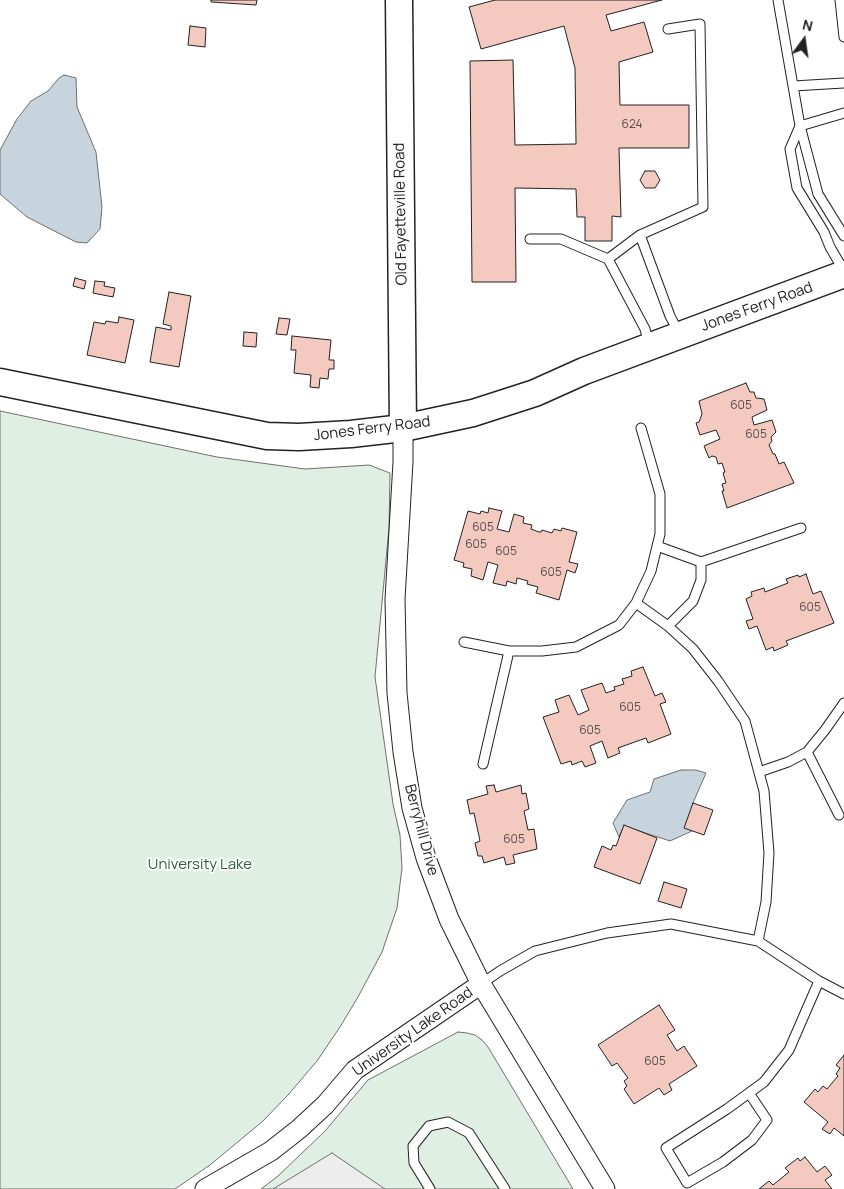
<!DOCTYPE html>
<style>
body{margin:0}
#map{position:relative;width:844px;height:1189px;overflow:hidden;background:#fff;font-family:Manrope,sans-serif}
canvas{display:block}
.north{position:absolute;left:779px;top:15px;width:50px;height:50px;-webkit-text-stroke:4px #fff;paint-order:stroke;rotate:14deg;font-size:14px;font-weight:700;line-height:20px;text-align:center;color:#222}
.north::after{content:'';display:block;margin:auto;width:18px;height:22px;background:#222;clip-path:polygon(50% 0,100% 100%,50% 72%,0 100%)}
</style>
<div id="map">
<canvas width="844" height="1189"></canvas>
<div class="north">N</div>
</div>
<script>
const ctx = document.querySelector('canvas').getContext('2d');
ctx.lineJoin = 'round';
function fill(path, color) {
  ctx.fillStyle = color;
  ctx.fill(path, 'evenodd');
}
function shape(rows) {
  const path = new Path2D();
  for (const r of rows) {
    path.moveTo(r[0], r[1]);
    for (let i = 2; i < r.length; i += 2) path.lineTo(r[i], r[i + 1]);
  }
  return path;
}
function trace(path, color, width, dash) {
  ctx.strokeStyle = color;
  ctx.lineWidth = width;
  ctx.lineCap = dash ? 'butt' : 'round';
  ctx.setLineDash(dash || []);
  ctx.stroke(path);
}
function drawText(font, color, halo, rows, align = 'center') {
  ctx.font = font + ' Manrope,sans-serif';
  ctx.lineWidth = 4;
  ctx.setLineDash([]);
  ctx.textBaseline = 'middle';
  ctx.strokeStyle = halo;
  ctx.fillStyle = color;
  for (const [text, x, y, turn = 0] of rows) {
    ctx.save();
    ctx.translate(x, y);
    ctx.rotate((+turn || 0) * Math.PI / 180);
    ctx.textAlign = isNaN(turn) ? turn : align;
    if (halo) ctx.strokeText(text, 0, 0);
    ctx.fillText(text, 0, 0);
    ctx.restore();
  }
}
const green = shape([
 [0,411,217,457,305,469,369,465,390,473,389,528,375,677,393,804,400,835,402,868,397,908,382,952,358,997,340,1027,317,1061,288,1095,263,1121,210,1165,175,1189,0,1189,0,411],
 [458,1032,467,1033,475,1035,482,1040,488,1047,573,1189,261,1189,278,1176,325,1131,368,1080,458,1032]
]);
fill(green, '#e0efe3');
trace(green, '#6f6f6f', 1);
const parking = shape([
 [332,1153,385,1189,273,1189,332,1153]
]);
fill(parking, '#ededed');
trace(parking, '#6f6f6f', 1);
const water = shape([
 [64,75,76,78,77,107,96,152,102,207,100,229,87,243,76,242,27,217,0,194,0,150,17,119,31,101,48,91,59,78,64,75],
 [681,770,696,770,706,773,693,803,692,831,670,841,624,826,619,837,613,823,627,800,650,792,654,779,681,770]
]);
fill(water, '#c7d3dd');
trace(water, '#6f6f6f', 1);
const building = shape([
 [211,0,257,0,256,5,211,2,211,0],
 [495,0,662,0,606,15,611,31,644,22,653,52,619,62,620,105,689,105,689,148,619,148,621,217,612,216,612,241,585,241,585,217,577,217,576,189,515,188,516,282,472,282,470,61,513,60,515,145,576,144,575,68,564,26,481,49,469,7,495,0],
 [190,26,206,28,205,47,188,45,190,26],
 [645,171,655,171,660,180,655,188,645,188,640,180,645,171],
 [75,278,86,281,84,289,73,286,75,278],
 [95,281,105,282,104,286,115,288,113,297,93,293,95,281],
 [169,292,191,296,179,367,150,362,156,327,171,330,171,326,163,324,169,292],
 [119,317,134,320,125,363,87,355,94,322,105,324,106,321,118,323,119,317],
 [279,318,290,319,287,335,276,334,279,318],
 [244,332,257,333,256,347,243,346,244,332],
 [292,336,331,340,329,360,334,360,334,369,329,369,328,379,320,378,319,388,310,387,311,375,294,373,296,350,291,350,292,336],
 [746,383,750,392,754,392,756,398,764,399,767,410,752,417,754,425,772,420,776,432,771,437,772,441,769,445,773,454,775,454,779,464,784,462,794,483,727,508,722,491,724,491,722,484,726,483,723,473,725,472,722,463,718,464,716,457,712,456,709,458,704,446,720,439,716,430,700,435,696,423,699,422,702,414,699,401,746,383],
 [489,508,502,511,497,529,509,532,514,514,524,517,523,523,532,525,531,529,539,532,541,532,542,530,552,533,554,529,561,531,562,528,577,532,569,562,578,564,575,573,567,570,559,600,536,593,538,587,527,584,528,581,517,578,516,584,507,581,506,586,493,583,498,565,488,562,483,580,471,576,472,569,463,567,464,563,454,560,468,511,480,514,481,511,488,513,489,508],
 [806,574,813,594,821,591,834,623,786,641,788,645,774,651,773,647,766,650,757,626,749,629,746,621,753,619,746,599,752,596,751,592,764,588,765,592,788,583,786,579,798,575,799,577,806,574],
 [643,667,655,696,662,693,666,702,660,704,671,734,648,743,646,738,618,748,620,753,608,758,602,741,590,746,596,763,585,767,582,761,572,765,571,761,561,764,543,717,559,712,555,700,569,695,578,715,589,710,581,690,602,683,606,693,615,690,614,687,624,684,622,679,632,676,631,671,643,667],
 [494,785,496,792,521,785,522,794,526,793,529,809,524,811,528,830,534,829,537,849,513,855,515,863,506,865,504,857,484,863,482,856,478,856,475,843,480,841,474,813,470,814,467,800,488,794,486,786,494,785],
 [693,803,713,810,704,835,684,828,693,803],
 [624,825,657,838,640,884,594,867,602,846,611,850,613,845,616,846,624,825],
 [664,882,687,889,681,908,658,901,664,882],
 [659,1005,675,1030,667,1035,677,1051,684,1046,697,1066,669,1084,672,1090,664,1095,659,1088,634,1104,624,1089,627,1086,624,1081,628,1078,617,1063,612,1066,598,1045,659,1005],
 [844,1055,844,1136,834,1128,830,1134,822,1129,828,1122,804,1102,815,1089,818,1092,823,1086,827,1089,838,1076,836,1074,840,1068,836,1065,844,1055],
 [805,1157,817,1172,825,1166,832,1175,825,1180,832,1189,759,1189,769,1181,773,1185,789,1172,785,1168,798,1158,800,1161,805,1157]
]);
fill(building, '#f3c9c0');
trace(building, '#222', 1);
const lane = shape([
 [778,0,800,126,818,194,844,236],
 [840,0,844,37],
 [793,86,844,83],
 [800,126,790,149,797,188,824,232,830,247,844,271],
 [800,126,844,113],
 [640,235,670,316,679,333],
 [530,239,561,239,608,259,640,235,703,207,700,24,668,29],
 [608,259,645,329,649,344],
 [657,546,701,562,801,528],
 [636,603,668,626,693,649,718,681,745,721,764,791,769,853,766,902,758,941],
 [668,626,693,601,701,580,701,562],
 [464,642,509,651,542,651,576,647,619,625,636,603,651,571,660,534,660,494,641,428],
 [807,752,839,815],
 [483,764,509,651],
 [759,772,788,762,807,752,825,730,844,703],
 [481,984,500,971,535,951,607,933,671,924,758,941,819,981,844,994],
 [749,1093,767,1120,752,1140,723,1162,687,1183,666,1148,727,1109,764,1082,789,1050,819,981],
 [430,1189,414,1163,413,1146,429,1126,448,1122,469,1133,505,1189]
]);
const street = shape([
 [403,428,403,462,395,599,397,693,403,752,412,808,426,858,449,919,481,984,605,1189],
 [205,1189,271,1151,299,1129,325,1105,355,1070,481,984]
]);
const secondary = shape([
 [399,0,403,428],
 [0,382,267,436,299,437,351,434,403,428,473,413,535,393,584,371,844,274]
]);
trace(lane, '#222', 11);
trace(street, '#222', 21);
trace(secondary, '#222', 29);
trace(lane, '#fff', 9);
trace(street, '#fff', 19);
trace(secondary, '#fff', 26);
drawText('12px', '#564c4a', null, [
 ["624",632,125],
 ["605",741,406],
 ["605",756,435],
 ["605",483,528],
 ["605",476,545],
 ["605",506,552],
 ["605",551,573],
 ["605",810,608],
 ["605",630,708],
 ["605",590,731],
 ["605",514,840],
 ["605",655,1062]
]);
drawText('15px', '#222', '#fff', [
 ["Old Fayetteville Road",401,214,-91],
 ["Jones Ferry Road",757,307,-20],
 ["Jones Ferry Road",372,429,-7],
 ["Berryhill Drive",421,830,75],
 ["University Lake Road",413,1032,-35]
]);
drawText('15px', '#2f5e38', '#fff', [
 ["University Lake",200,865]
]);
</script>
